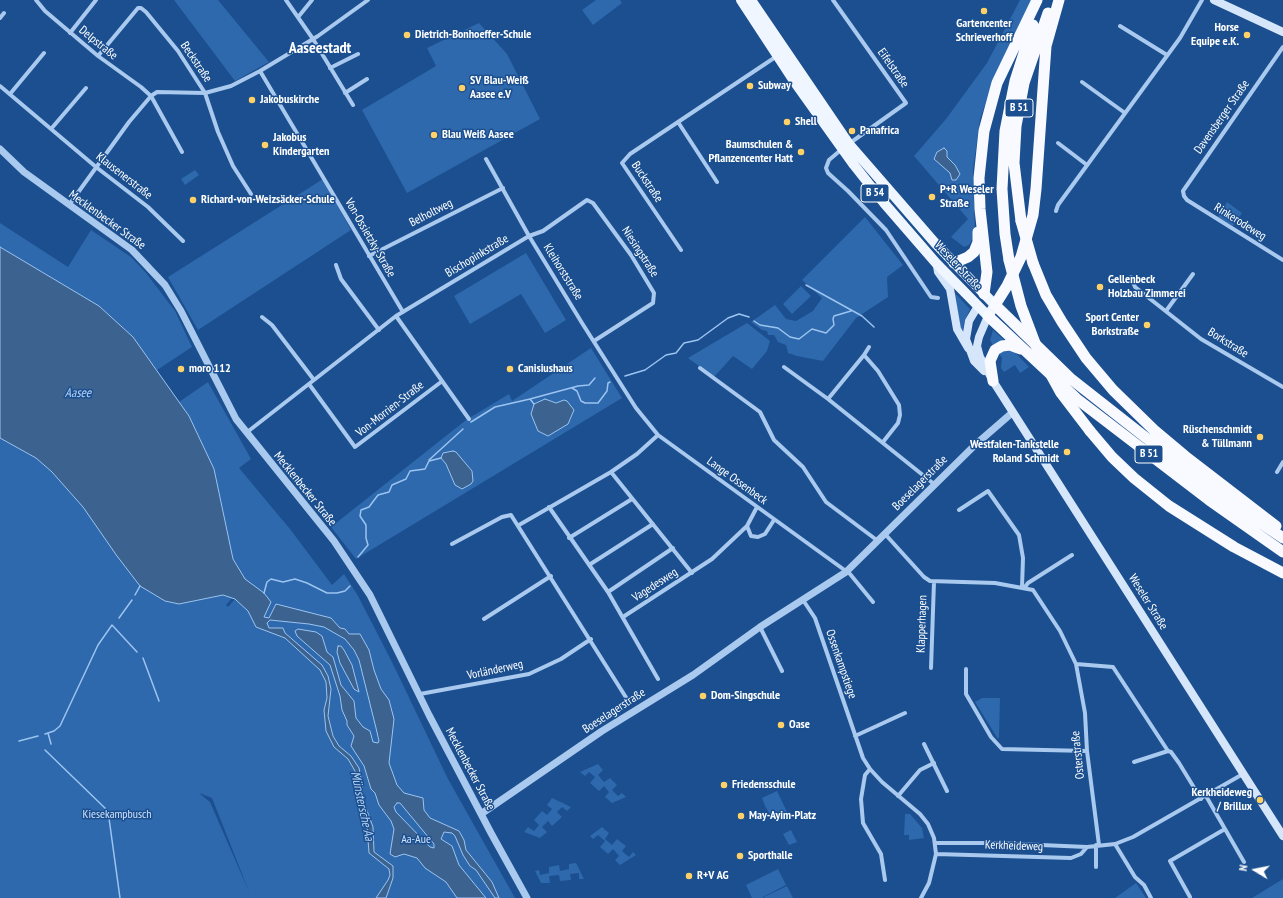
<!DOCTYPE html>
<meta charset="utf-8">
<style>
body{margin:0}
#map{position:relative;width:1283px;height:898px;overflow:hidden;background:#1b4f8f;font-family:"PT Sans Narrow",sans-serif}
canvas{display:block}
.north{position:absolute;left:1235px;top:850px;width:40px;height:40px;-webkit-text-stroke:3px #1b4f8f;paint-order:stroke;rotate:280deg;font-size:11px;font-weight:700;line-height:16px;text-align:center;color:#fff}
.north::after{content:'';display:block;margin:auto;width:14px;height:18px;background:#fff;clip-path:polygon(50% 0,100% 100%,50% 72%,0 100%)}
</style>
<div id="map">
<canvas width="1283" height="898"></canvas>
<div class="north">N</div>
</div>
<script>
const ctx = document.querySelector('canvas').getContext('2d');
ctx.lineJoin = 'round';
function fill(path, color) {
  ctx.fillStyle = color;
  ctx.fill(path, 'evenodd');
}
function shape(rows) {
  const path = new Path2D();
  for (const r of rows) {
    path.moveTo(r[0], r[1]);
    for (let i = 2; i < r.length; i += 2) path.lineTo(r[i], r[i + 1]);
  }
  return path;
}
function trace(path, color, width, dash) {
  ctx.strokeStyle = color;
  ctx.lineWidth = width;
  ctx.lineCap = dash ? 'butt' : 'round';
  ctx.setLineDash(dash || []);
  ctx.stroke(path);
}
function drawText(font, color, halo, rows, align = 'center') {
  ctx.font = font + ' "PT Sans Narrow",sans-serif';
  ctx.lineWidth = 3;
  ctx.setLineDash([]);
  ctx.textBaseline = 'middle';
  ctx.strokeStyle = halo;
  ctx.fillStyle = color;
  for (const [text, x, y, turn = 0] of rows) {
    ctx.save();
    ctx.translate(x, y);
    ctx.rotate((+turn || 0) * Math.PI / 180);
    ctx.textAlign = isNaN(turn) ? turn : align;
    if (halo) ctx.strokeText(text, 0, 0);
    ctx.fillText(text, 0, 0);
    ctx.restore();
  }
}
fill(shape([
 [174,0,218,0,269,62,235,81],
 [596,0,620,0,622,3,593,25,582,10],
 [1020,0,1033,0,995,77,980,119,973,170,975,235,969,245,964,247,951,237,968,219,914,156,946,119,987,63],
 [479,23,507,54,540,119,407,193,362,110,436,66,427,48],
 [195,170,199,175,185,185,181,179],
 [323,179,351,230,198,330,168,277],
 [1227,202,1242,213,1233,226,1218,217],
 [865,217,903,265,887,277,888,297,856,318,823,361,797,356,788,353,786,345,778,342,774,335,768,335,767,331,762,330,751,322,775,305,786,319,796,321,813,311,822,298,802,280],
 [0,223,68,267,91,230,131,257,146,273,175,311,192,347,157,370,133,337,99,306,0,247],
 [526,253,566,320,545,333,521,294,470,324,454,296],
 [801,286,811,296,792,314,783,304],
 [954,292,970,309,964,323,962,334],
 [747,323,770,341,767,351,752,369,733,356,714,377,688,358],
 [993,330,1006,342,994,348,990,340],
 [591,348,622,398,356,559,331,527,466,420,509,394,512,401],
 [1012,349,1029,367,1020,373,1015,365,1004,372,1001,368,1002,358,998,352],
 [208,382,251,459,239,468,290,529,332,585,344,574,358,596,392,662,448,779,515,898,0,898,0,438,36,458,52,472,83,507,130,573,153,594,165,601,179,604,223,595,232,598,226,605,228,607,235,599,245,579,233,559,214,469,189,416,179,402],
 [199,793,212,798,250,894,210,802],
 [982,698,1000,698,999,737,998,739,975,702],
 [598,764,603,770,598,775,604,782,610,778,617,785,612,790,618,796,622,793,626,797,612,803,605,797,609,792,604,786,599,791,590,783,595,777,589,772,585,776,580,772],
 [777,791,787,812,778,817,772,818,765,806,762,798],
 [552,798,571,807,567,811,562,807,557,812,562,817,552,826,548,821,542,827,547,832,540,838,524,832,528,827,534,831,539,825,534,820,542,811,547,815,552,809,547,805],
 [905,814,910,814,922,828,924,838,909,840,909,835,904,835],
 [602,827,609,833,605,839,612,845,617,839,626,846,622,851,629,857,633,852,636,855,620,865,615,860,619,856,613,849,608,854,600,847,605,841,598,835,593,839,590,836],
 [791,830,797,842,789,845,783,834],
 [576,863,584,879,579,879,579,873,570,874,571,880,560,881,559,875,549,876,550,883,541,883,535,871,539,870,540,875,549,873,549,867,559,865,560,871,569,869,569,864],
 [778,869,786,885,763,897,763,898,752,898,746,885],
 [1283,879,1283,898,1252,898],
 [1136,883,1146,898,1115,898],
 [787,886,793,898,764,898,764,897]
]), '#2e69ad');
const water = shape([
 [944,148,947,151,947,157,955,165,960,174,956,180,952,180,950,173,934,159,937,152,944,148],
 [0,247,99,306,133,337,189,416,214,469,233,559,245,579,264,593,271,602,264,617,269,618,276,604,331,618,340,628,345,629,349,634,360,634,369,650,374,670,381,689,389,700,394,719,389,763,397,785,404,793,423,798,424,810,430,818,459,831,464,840,466,850,492,882,499,898,495,898,476,870,470,866,463,855,455,836,452,833,444,832,441,839,452,846,459,865,486,898,457,898,446,882,425,868,417,858,404,854,395,857,390,854,394,829,391,821,379,805,375,793,371,789,364,766,351,746,354,736,347,725,347,721,342,710,340,696,330,665,297,636,295,631,298,629,316,632,322,636,327,652,333,657,341,685,354,701,356,718,363,727,370,731,373,742,378,743,379,741,376,728,359,660,354,650,345,639,324,627,309,624,270,620,267,623,269,628,283,628,285,633,322,665,328,676,331,689,328,716,333,736,339,746,351,756,359,768,362,783,362,797,373,827,374,852,393,866,393,878,386,898,376,898,388,880,390,875,389,869,369,853,367,826,364,814,358,804,357,778,355,771,348,759,334,747,326,731,324,710,327,698,326,682,320,670,285,638,256,627,248,611,235,599,223,595,179,604,165,601,140,586,117,556,83,507,52,472,36,458,0,438,0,247],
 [397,803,400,803,434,844,434,848,430,847,396,812,394,807,397,803],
 [545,399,556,403,564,400,567,401,574,410,568,424,548,436,538,431,531,414,534,404,545,399],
 [453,451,456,452,472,471,473,481,471,484,462,489,455,485,446,464,441,458,443,453,453,451],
 [338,646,341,646,344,650,352,665,359,692,354,689,340,663,337,652,338,646]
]);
fill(water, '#3c6290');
trace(water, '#9cc4f0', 1);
trace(shape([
 [806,285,862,316,874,327],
 [754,321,760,325,778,328,790,337,799,339,812,329,826,333,834,325,833,319,834,316,851,311],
 [625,376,645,370,666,355,676,353,684,343,698,340,728,318,739,314,749,317],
 [572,388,577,391,581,401,585,403,598,403,607,391,608,383,610,382],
 [530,399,534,404],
 [471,422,495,407,530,399,578,386,589,385,595,378],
 [429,460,463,429],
 [358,557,368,545,366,538,366,525,360,516,361,510,369,507,378,495,389,492,392,485,406,479,410,471,425,469,429,461,441,458],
 [264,593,267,582,271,579,283,582,295,579,307,583,327,593,337,593,345,591,350,586],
 [135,595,140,586],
 [119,618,132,600],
 [143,658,159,701],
 [48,733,51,744],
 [45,734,54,731,60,726,98,645,112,625,137,652],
 [19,741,38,736],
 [45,750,108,811,120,898]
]), '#9cc4f0', 1.5);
trace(shape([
 [36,0,45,11,98,56,141,87,151,96,182,152],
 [286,0,313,39,353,105],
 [833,0,906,103,850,143],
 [299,16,312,0],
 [0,18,4,13],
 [1120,26,1167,55],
 [70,33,96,0],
 [1283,47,1183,191,1184,196,1187,200,1283,260],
 [98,56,138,8,141,8,146,12,178,51,205,93,218,132,233,166,251,194],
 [330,68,358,54],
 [260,71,403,312],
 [1082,82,1125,113],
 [0,86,96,167,148,207,183,241],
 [345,93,367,79],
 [10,94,44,53],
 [678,122,717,182],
 [51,129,86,88],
 [1058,143,1087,165],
 [842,149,829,160,826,168,828,173,848,191,886,230,931,297,938,298],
 [486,159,529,236,582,323,636,408,658,435,850,574,873,602],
 [69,205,129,122,151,96,157,92,205,93,231,86,260,71,318,36,368,0],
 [1056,211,1058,205,1180,38,1202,0],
 [681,250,622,163,630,154,777,56],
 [369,256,503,188],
 [336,265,341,279,379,330],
 [1131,277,1135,287,1201,339,1283,387],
 [1166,311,1193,274],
 [396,316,469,419],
 [262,317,272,325,314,380],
 [864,355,869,347],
 [784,367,828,399,934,484],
 [700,368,760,412,774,440,803,467,826,502,878,541],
 [309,384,355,447,441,382],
 [828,399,864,355,878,371,899,405,900,415,898,423,883,442],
 [246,433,396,316,529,236,543,231,587,200,593,203,631,255,654,293,653,303,594,341],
 [611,472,692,573],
 [1277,472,1283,462],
 [549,507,608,592,658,679],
 [959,510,988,491,1019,535,1023,558,1022,587],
 [519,525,611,472,637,454,658,435],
 [747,526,751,536,758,537,765,534,774,520],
 [885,534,924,577,930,581,995,583,1033,590,1060,631,1076,664,1085,713,1087,751,1099,845],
 [569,538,632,499],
 [452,544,502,517,511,515,627,699],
 [589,565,653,524],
 [1025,587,1028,583,1072,555],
 [608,592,673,548],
 [803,600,815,618,863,758,870,769,882,782,920,814,928,824,934,838,936,854,929,883,921,898],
 [623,617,712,559,747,526,757,507],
 [484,619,551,576],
 [760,627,782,671],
 [1076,664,1113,667,1168,751,1171,752,1179,763,1201,799],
 [931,668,934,582],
 [966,669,966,694,991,737,1002,749,1087,751],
 [420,694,529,674,561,659,591,639],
 [855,736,905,713],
 [924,744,947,791],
 [1134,762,1168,751],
 [870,769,865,775,861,799,863,823,881,854,885,880],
 [898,796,920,770,934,763],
 [1206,796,1244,862],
 [936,843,995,843,1087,847,1115,844,1133,837,1243,774],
 [1115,844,1135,877,1144,885,1151,898],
 [936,854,1071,858,1081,854,1087,847],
 [1096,867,1096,845],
 [1190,897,1170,861,1225,829]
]), '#a9c9ee', 4);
trace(shape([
 [0,149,24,172,132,250,165,285,181,311,236,419,334,541,370,595,429,715,491,833,527,898],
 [481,814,602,731,693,675,760,627,846,572,975,445,1013,412]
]), '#a9c9ee', 7);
trace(shape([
 [1214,0,1283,32],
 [937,266,938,272,950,289,957,329,968,348],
 [978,306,969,321,966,339,974,361,984,371],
 [988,316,979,337,977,346,980,357,993,381,1283,836]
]), '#d6e6fa', 8);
trace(shape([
 [741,0,794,81,854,165,884,203,936,263,988,316,995,305,935,243,849,144,751,0]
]), '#f0f6ff', 10);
trace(shape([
 [1059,0,1046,46,1036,189,1033,215,1021,257,1007,286,995,305,1070,378,1215,492,1283,538],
 [1021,221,1014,163,1016,126,1024,83,1048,13],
 [1009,260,1005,234,1002,189,1005,131,1015,81,1033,25],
 [954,263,968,257,974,252,978,242,978,232],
 [1033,263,1046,295,1062,322,1086,358,1113,390,1154,430,1185,456,1276,526],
 [984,294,987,272,980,209,979,178,984,131,997,83,1037,0],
 [988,316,1077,399,1209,500,1283,552],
 [993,381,990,361,995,350,1002,346,1010,345,1021,349],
 [1090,431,1112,457,1134,478,1169,506,1234,547,1283,573]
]), '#f8faff', 11);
trace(shape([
 [1021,221,1033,263],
 [1009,260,1021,306,1038,351,1061,393,1090,431]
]), '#f8faff', 11);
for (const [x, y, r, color] of [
 [984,11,4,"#ffd166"],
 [407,35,4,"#ffd166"],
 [1247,35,4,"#ffd166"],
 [750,86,4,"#ffd166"],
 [462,88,4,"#ffd166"],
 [252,100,4,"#ffd166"],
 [787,122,4,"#ffd166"],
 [852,131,4,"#ffd166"],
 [434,135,4,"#ffd166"],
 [265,145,4,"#ffd166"],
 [801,152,4,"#ffd166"],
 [932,197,4,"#ffd166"],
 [193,200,4,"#ffd166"],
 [1100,287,4,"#ffd166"],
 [1147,325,4,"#ffd166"],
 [181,369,4,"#ffd166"],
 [510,369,4,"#ffd166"],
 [1260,437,4,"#ffd166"],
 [1067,452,4,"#ffd166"],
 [703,696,4,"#ffd166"],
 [781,725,4,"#ffd166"],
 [724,785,4,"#ffd166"],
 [1260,800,4,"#ffd166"],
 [741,816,4,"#ffd166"],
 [740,856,4,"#ffd166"],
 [689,876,4,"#ffd166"]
]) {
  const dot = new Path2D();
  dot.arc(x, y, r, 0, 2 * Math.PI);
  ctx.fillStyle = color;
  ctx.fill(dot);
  trace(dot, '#1b4f8f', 1.5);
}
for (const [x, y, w] of [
 [1019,108,28],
 [875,193,28],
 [1149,454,28]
]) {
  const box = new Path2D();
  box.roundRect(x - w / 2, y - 9, w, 18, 3);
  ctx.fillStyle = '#1b4f8f';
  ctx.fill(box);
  trace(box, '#fff', 1);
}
drawText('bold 11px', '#fff', null, [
 ["B 51",1019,108],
 ["B 54",875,193],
 ["B 51",1149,454]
]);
drawText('bold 12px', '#fff', '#1b4f8f', [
 ["Gartencenter",984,24,"center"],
 ["Schrieverhoff",984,38,"center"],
 ["Horse",1239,28,"right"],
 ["Equipe e.K.",1239,42,"right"],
 ["Dietrich-Bonhoeffer-Schule",415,35],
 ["SV Blau-Weiß",470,81],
 ["Aasee e.V",470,95],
 ["Subway",758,86],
 ["Jakobuskirche",260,100],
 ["Shell",795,122],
 ["Panafrica",860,131],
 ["Blau Weiß Aasee",442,135],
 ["Jakobus",273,138],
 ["Kindergarten",273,152],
 ["Baumschulen &",793,145,"right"],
 ["Pflanzencenter Hatt",793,159,"right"],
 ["P+R Weseler",940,190],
 ["Straße",940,204],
 ["Richard-von-Weizsäcker-Schule",201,200],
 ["Gellenbeck",1108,280],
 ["Holzbau Zimmerei",1108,294],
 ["Sport Center",1139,318,"right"],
 ["Borkstraße",1139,332,"right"],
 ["moro 112",189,369],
 ["Canisiushaus",518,369],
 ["Rüschenschmidt",1252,430,"right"],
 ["& Tüllmann",1252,444,"right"],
 ["Westfalen-Tankstelle",1059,445,"right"],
 ["Roland Schmidt",1059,459,"right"],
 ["Dom-Singschule",711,696],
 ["Oase",789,725],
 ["Friedensschule",732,785],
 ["Kerkheideweg",1252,793,"right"],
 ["/ Brillux",1252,807,"right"],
 ["May-Ayim-Platz",749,816],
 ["Sporthalle",748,856],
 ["R+V AG",697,876]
], 'left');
drawText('12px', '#fff', '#1b4f8f', [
 ["Delpstraße",98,43,39],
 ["Beckstraße",196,62,56],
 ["Eifelstraße",893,68,55],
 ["Davensberger Straße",1222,117,-55],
 ["Klausenerstraße",124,176,38],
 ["Buckstraße",647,182,56],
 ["Belholtweg",431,213,-27],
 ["Mecklenbecker Straße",107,220,36],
 ["Rinkerodeweg",1240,222,32],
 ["Von-Ossietzky-Straße",370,238,60],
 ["Niesingstraße",640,252,57],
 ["Bischopinkstraße",477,256,-31],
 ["Weseler Straße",958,266,47],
 ["Kleihorststraße",563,272,58],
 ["Borkstraße",1228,343,32],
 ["Von-Morrien-Straße",390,409,-38],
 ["Lange Ossenbeck",737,481,36],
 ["Boeselagerstraße",920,483,-45],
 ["Mecklenbecker Straße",305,489,51],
 ["Vagedesweg",655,585,-33],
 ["Weseler Straße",1148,602,58],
 ["Klapperhagen",922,624,-88],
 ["Ossenkampstiege",841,664,71],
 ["Vorländerweg",495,670,-12],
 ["Boeselagerstraße",614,711,-33],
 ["Osterstraße",1078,755,-96],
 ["Mecklenbecker Straße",470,769,62],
 ["Kerkheideweg",1014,846,2]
]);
drawText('12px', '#cfe3fa', '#1b4f8f', [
 ["Kiesekampbusch",117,815],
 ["Aa-Aue",416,840]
]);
drawText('italic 13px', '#b5d3f5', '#1b4f8f', [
 ["Aasee",78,393],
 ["Münstersche Aa",362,806,78]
]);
drawText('bold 16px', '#fff', '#1b4f8f', [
 ["Aaseestadt",320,48]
]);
</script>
